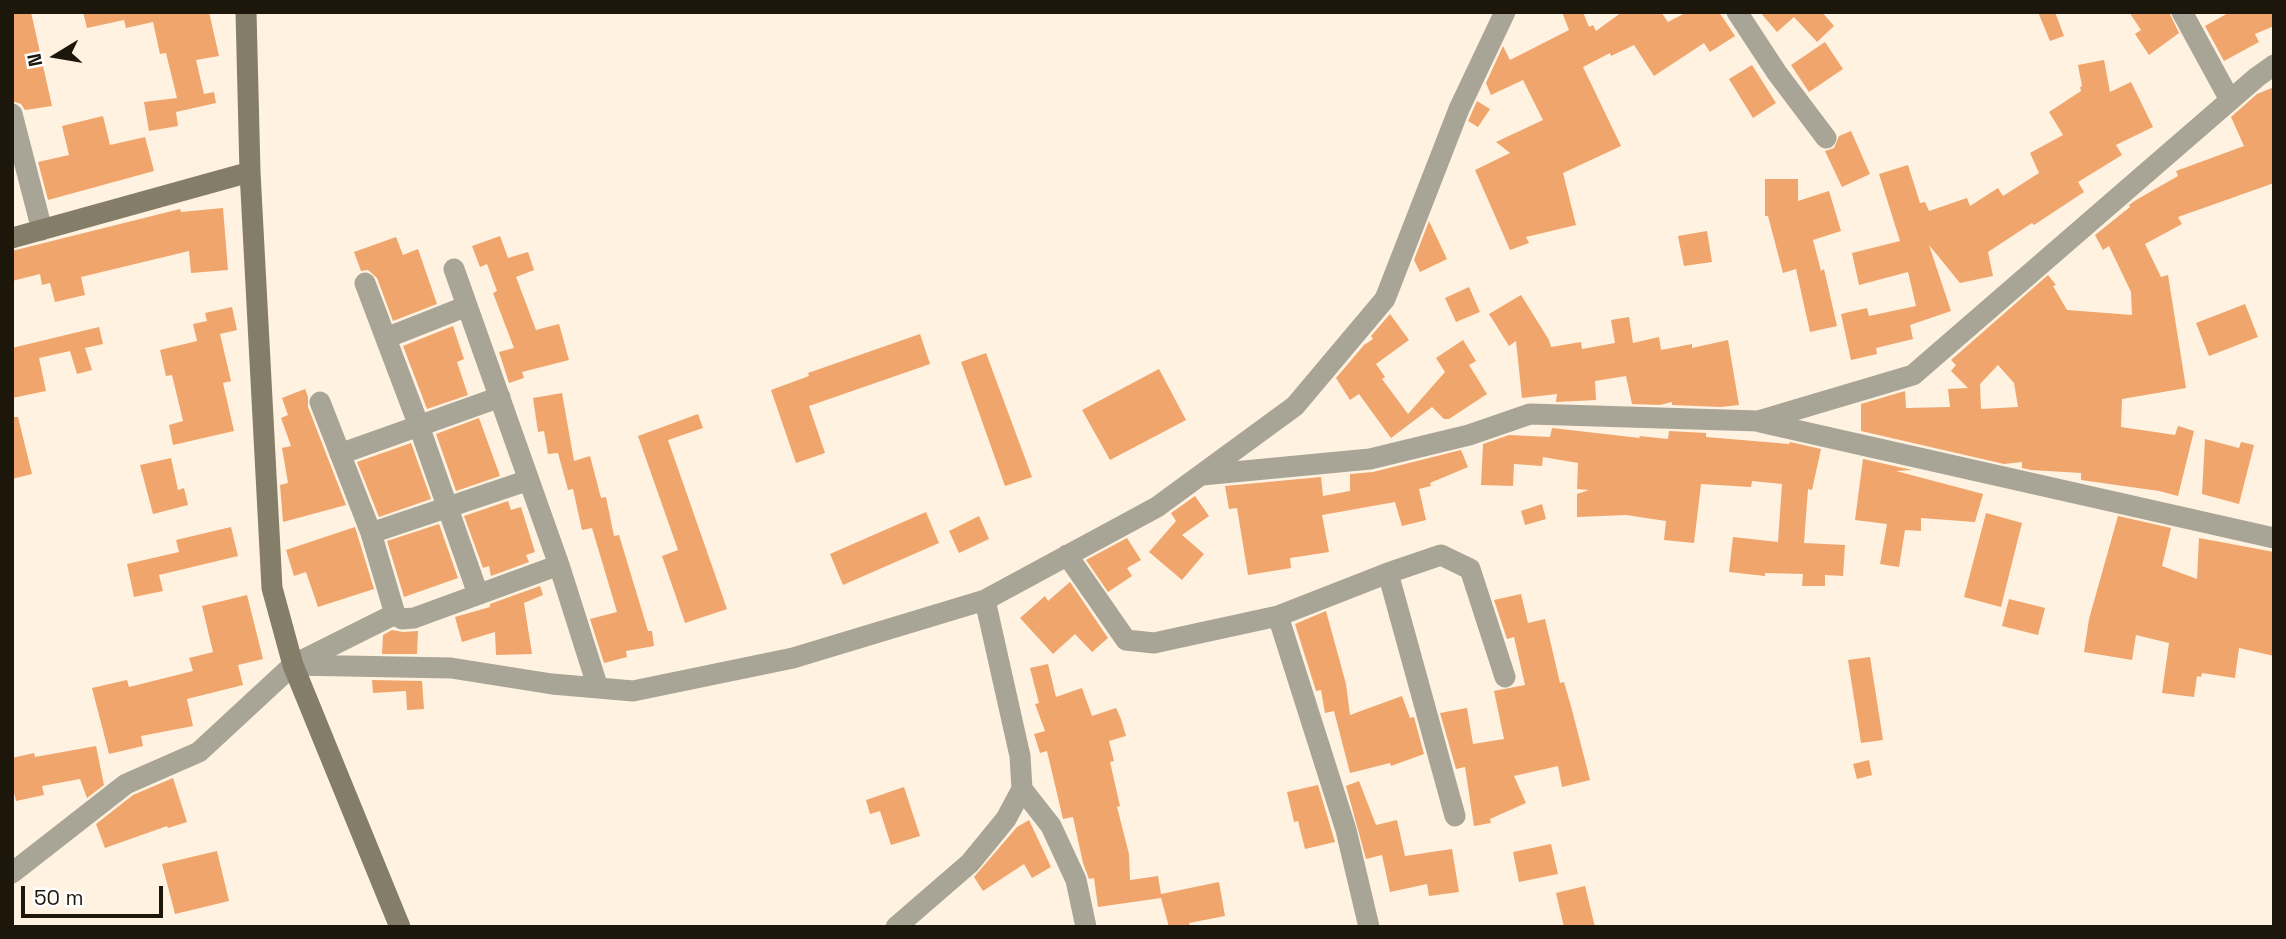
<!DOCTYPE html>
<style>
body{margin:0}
#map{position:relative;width:2286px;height:939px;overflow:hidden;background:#fff2e0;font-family:"Space Grotesk",sans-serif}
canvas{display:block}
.frame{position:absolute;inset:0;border:14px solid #1d160b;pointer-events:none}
.north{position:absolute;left:21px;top:21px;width:70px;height:70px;-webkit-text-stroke:5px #fff;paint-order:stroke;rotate:259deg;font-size:19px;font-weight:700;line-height:28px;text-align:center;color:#1d160b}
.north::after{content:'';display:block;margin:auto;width:24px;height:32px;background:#1d160b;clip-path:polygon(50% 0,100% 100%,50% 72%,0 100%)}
.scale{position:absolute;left:21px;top:886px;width:142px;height:32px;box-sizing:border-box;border:4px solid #1d160b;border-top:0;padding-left:9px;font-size:21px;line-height:24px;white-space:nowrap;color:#1d160b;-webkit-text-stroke:5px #fff;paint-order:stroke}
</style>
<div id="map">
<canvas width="2286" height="939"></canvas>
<div class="frame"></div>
<div class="north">N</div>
<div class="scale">50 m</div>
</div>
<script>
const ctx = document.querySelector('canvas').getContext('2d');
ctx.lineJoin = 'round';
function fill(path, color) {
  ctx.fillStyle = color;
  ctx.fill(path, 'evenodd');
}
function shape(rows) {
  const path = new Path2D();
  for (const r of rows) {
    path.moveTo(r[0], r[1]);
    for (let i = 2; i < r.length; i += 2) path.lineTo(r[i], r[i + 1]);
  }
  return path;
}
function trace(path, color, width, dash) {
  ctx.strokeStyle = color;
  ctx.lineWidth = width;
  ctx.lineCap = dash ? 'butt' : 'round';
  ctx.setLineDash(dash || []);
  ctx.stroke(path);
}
fill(shape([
 [12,12,31,12,52,106,25,110,21,104,12,101],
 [83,12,209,12,219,56,196,60,204,94,214,92,216,103,176,112,178,126,149,131,144,102,177,98,166,53,160,54,153,22,126,28,124,20,87,28],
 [1562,12,1583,12,1589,27,1593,25,1596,31,1622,12,1661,12,1668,22,1687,12,1719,12,1735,36,1710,52,1704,43,1654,76,1634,45,1611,56,1610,53,1583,67,1621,146,1563,173,1576,225,1526,237,1529,243,1510,250,1475,170,1510,153,1496,142,1543,120,1523,80,1491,95,1486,83,1503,46,1510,60,1569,30],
 [1760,12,1822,12,1834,26,1817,42,1794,17,1777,32],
 [2038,12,2055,12,2064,36,2050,41],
 [2129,12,2169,12,2179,33,2149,55,2135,34,2141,30],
 [2230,12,2274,12,2274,26,2255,34,2259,42,2224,61,2205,26],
 [1825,42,1843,69,1809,92,1791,65],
 [2104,60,2110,92,2131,82,2153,127,2116,145,2122,155,2078,182,2084,192,2034,225,2032,223,1988,252,1993,276,1960,283,1929,245,1951,311,1910,325,1913,339,1876,348,1877,354,1851,360,1841,314,1867,308,1869,316,1916,306,1908,272,1859,285,1852,253,1900,241,1879,174,1908,165,1920,203,1925,202,1929,211,1967,198,1970,206,1998,188,2003,196,2039,173,2030,153,2063,135,2049,112,2081,91,2080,87,2082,86,2078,65],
 [1752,65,1776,103,1753,118,1729,79],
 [2274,87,2274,183,2178,217,2182,224,2145,244,2161,277,2168,275,2186,388,2122,399,2121,427,2175,435,2178,426,2194,431,2178,496,2159,491,2081,480,2081,473,2031,470,2022,468,2022,462,2004,464,1861,431,1861,404,1905,391,1906,408,1950,407,1948,389,1968,388,1951,371,1956,365,1951,360,2048,275,2056,285,2053,286,2067,310,2132,315,2131,292,2109,246,2103,250,2095,235,2130,207,2129,205,2136,200,2178,176,2176,171,2244,146,2231,117,2257,94],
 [1998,365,2014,383,2018,407,1981,409,1980,384],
 [1477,101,1490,109,1478,127,1468,121],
 [103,116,110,145,145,137,154,171,48,200,38,162,69,155,62,126],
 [1851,131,1870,174,1842,187,1825,151,1834,148,1839,136],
 [1765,179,1798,179,1798,201,1829,191,1841,231,1813,240,1821,271,1824,269,1837,326,1810,332,1796,269,1783,273,1768,216,1765,216],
 [223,208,228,270,191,273,189,251,81,277,85,295,55,302,50,283,42,285,40,274,12,281,12,251,180,209,181,212],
 [1429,221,1447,259,1420,272,1414,260],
 [1707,231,1712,262,1684,266,1678,236],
 [500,236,508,258,528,252,534,270,516,277,536,330,559,324,569,360,522,372,524,378,509,383,499,352,514,348,493,293,497,291,487,264,480,267,472,246],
 [396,237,403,255,418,249,437,304,393,321,377,278,368,270,361,271,354,252],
 [1469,287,1480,312,1456,322,1445,298],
 [1521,295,1549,340,1551,347,1581,342,1582,349,1615,343,1611,320,1629,317,1633,343,1659,337,1661,350,1692,344,1692,348,1728,340,1739,405,1721,407,1672,405,1672,402,1660,405,1632,404,1626,376,1595,381,1596,400,1556,402,1557,394,1522,398,1516,341,1509,346,1489,314],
 [2245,304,2258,337,2209,356,2196,323],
 [232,307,237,330,220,334,231,381,223,383,234,431,173,445,169,425,183,421,172,375,166,376,160,350,197,341,193,324,207,321,205,313],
 [1390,314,1409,340,1376,364,1385,377,1382,379,1408,414,1445,372,1436,358,1463,340,1476,361,1469,365,1487,394,1449,419,1444,419,1432,407,1391,438,1359,394,1350,400,1336,378,1364,345,1373,339,1371,336],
 [453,326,464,359,457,362,468,395,427,409,403,346],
 [99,327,103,344,85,348,92,370,77,374,70,351,39,358,46,391,12,398,12,348],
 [920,334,930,364,809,406,825,453,796,463,771,390,809,376,808,373],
 [986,353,1032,477,1005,486,961,362],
 [1159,369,1186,420,1110,460,1082,410],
 [305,389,308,397,308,407,346,505,283,522,280,485,288,483,282,448,291,446,281,418,288,415,282,398],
 [562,393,574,461,590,456,601,498,606,497,614,536,619,535,648,631,652,631,654,646,626,651,627,657,604,663,590,619,617,612,592,528,582,530,573,489,568,490,558,453,548,454,544,431,538,432,533,398],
 [698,414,703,428,668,440,727,609,685,623,662,556,678,550,638,436],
 [12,417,18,417,32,474,12,479],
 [479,418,500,476,456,491,436,434],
 [1552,428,1640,438,1639,436,1668,439,1669,431,1706,433,1706,437,1789,444,1790,442,1821,449,1812,490,1808,489,1804,543,1845,545,1843,576,1825,575,1825,586,1802,586,1803,574,1765,573,1765,576,1729,572,1733,537,1778,542,1782,484,1752,481,1751,487,1701,484,1694,543,1664,540,1666,521,1626,515,1577,517,1577,494,1589,490,1577,489,1578,463,1543,457,1542,466,1514,464,1513,486,1481,485,1483,444,1509,435,1550,437],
 [2205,439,2239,448,2241,442,2254,445,2239,504,2202,494],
 [411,443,431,499,379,517,357,462],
 [1461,450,1468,467,1430,483,1431,486,1419,489,1426,520,1402,526,1395,502,1322,515,1329,552,1290,558,1291,568,1248,575,1237,508,1229,509,1225,486,1321,477,1323,496,1350,491,1350,474,1373,472],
 [171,458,178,490,184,488,188,505,153,514,140,465],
 [1863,459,1912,470,1896,471,1983,494,1975,522,1921,518,1921,531,1905,530,1899,567,1880,564,1887,524,1855,520],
 [1195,496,1209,516,1182,535,1204,554,1182,580,1149,552,1176,521,1171,513],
 [508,501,511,510,521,507,535,552,526,555,529,562,491,576,489,566,483,568,464,516],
 [1542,504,1546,519,1525,525,1521,511],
 [926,512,939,543,843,585,830,554],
 [1986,513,2022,523,2001,607,1964,597],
 [979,516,989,539,959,553,949,531],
 [2118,516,2171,528,2162,566,2197,579,2199,538,2274,552,2274,656,2239,648,2235,678,2202,673,2201,677,2197,676,2194,697,2162,693,2169,643,2136,635,2132,660,2084,652,2089,619],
 [439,524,458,578,404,597,387,541],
 [231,527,238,556,159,575,163,591,134,597,127,564,179,552,176,540],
 [355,527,374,589,318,607,306,572,294,576,286,550],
 [1127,538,1141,560,1127,568,1132,576,1108,592,1086,560],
 [1070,582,1108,638,1092,652,1075,634,1053,654,1020,618,1045,596,1048,601],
 [540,586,543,595,524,603,532,654,496,655,495,632,462,642,455,617,490,607,490,604],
 [1521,594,1528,623,1545,619,1560,683,1564,682,1572,710,1590,780,1562,787,1558,766,1514,776,1526,803,1490,819,1491,823,1474,826,1465,767,1456,769,1440,713,1467,708,1473,744,1504,739,1494,691,1525,685,1514,637,1507,639,1494,600],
 [247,595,263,659,238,665,243,685,187,699,193,726,141,736,143,746,109,754,92,688,127,680,129,687,193,671,189,658,213,652,202,606],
 [2009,599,2045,608,2038,635,2002,626],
 [1326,611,1346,684,1350,715,1402,696,1410,718,1414,717,1424,754,1391,766,1390,763,1350,773,1334,711,1325,713,1321,690,1316,691,1295,624],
 [392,630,403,632,418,631,417,654,382,654,383,635],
 [1870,657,1883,740,1861,743,1848,660],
 [1048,664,1056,697,1082,688,1092,716,1116,708,1121,719,1126,736,1109,741,1114,761,1110,762,1120,806,1117,807,1129,854,1130,880,1158,876,1161,894,1219,882,1225,916,1189,923,1190,927,1169,927,1161,898,1098,907,1094,878,1089,879,1083,863,1073,817,1063,819,1047,751,1040,753,1034,734,1045,731,1035,704,1039,703,1030,668],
 [372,680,422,681,424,709,407,710,406,691,373,693],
 [96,746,104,785,87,798,80,779,42,786,44,795,16,801,12,784,12,758,34,753,35,757],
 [1869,760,1872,775,1857,779,1853,764],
 [173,778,187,822,168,828,167,826,105,848,96,824,133,795],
 [1359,781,1376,825,1397,820,1405,856,1452,849,1459,892,1429,896,1427,884,1390,892,1382,855,1366,859,1346,786],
 [1318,785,1335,842,1305,849,1298,821,1294,822,1287,792],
 [904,787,920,836,891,845,880,811,870,814,866,800],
 [1029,820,1051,867,1032,878,1024,864,983,891,974,877,1017,827],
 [1551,844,1558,874,1519,882,1513,852],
 [217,851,229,901,175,914,162,864],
 [1585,886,1595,927,1564,927,1556,893]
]), '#f0a56c');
trace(shape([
 [1737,12,1777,73,1826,138],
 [2182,12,2230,100],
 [12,114,42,230],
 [454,269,559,565,598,688],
 [365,283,419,426,478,594],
 [386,338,467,306],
 [320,402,371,533,395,614,402,619,414,618,559,565],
 [1760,422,2274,538],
 [340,454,500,397],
 [1202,475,1370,459,1469,435,1530,414,1758,421,1913,375,2257,77,2274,65],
 [371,533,529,480],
 [1067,555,1126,640,1154,643,1278,616,1388,573,1441,555,1470,569,1505,677],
 [1388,573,1455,816],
 [1278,616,1346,830,1369,927],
 [293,665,451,668,552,684,633,691,793,658,985,600,1157,507,1295,406,1385,299,1459,109,1505,12],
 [1022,789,1051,826,1076,880,1086,927],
 [12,873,126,784,199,752,293,665,395,614],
 [896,927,970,863,1006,819,1022,789,1020,756,985,600]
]), '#a8a596', 21);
trace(shape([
 [246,12,250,172,272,588,293,665,400,927],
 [12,238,250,172]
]), '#847e69', 21);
</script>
